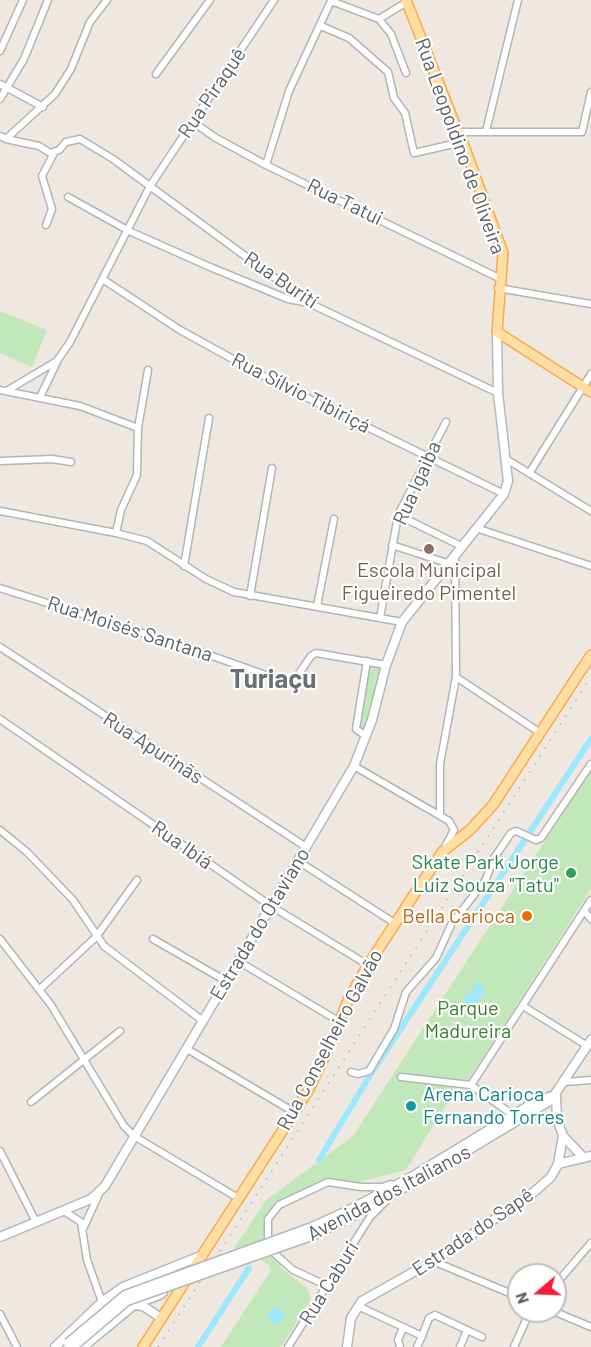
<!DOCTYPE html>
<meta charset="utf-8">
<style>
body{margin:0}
#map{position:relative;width:591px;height:1347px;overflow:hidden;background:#eee8e0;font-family:Barlow,sans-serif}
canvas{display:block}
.north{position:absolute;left:507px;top:1263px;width:60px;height:60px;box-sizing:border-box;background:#fff;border:2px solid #bdbfc1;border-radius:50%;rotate:251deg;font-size:16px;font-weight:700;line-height:24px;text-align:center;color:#595f63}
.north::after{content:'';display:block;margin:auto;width:21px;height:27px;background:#f91a34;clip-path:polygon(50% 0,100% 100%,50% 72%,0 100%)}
</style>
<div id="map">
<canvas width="591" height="1347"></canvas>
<div class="north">N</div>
</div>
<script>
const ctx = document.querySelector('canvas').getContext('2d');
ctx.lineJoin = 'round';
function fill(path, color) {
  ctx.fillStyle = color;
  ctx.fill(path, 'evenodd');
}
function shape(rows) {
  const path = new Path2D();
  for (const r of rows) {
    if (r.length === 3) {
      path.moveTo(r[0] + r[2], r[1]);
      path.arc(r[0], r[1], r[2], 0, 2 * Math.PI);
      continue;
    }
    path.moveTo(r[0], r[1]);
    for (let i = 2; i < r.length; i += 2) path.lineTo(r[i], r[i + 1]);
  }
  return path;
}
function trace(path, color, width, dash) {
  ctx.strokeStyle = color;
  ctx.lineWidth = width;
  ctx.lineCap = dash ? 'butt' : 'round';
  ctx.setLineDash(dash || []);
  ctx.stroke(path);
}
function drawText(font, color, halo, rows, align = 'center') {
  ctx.font = font + ' Barlow,sans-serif';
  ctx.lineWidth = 4.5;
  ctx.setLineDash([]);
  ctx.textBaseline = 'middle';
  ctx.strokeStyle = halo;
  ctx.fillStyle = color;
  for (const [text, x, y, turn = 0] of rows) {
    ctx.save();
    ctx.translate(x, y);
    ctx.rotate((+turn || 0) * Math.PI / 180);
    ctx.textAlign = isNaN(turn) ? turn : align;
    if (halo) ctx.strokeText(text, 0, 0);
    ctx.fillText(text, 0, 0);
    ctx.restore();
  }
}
fill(shape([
 [0,311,47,330,32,367,0,353],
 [367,665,384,668,364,732,357,730],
 [591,770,591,889,469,1080,461,1079,460,1087,457,1087,406,1170,351,1184,331,1177,274,1204,264,1222,266,1245,281,1268,308,1289,311,1299,281,1347,221,1347,271,1270,269,1265,258,1258,240,1263,235,1247,266,1200,353,1136]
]), '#c2e8b9');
fill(shape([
 [478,982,484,985,483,996,473,1005,466,1005,464,995,473,993,474,985],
 [276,1316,8]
]), '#9ee8ff');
trace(shape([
 [319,1160,369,1077,591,739],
 [198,1347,249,1268]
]), '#9ee8ff', 6);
const street = shape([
 [379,19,391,34,406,73],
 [321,26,349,38,388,72,394,98,405,113,414,153,458,143],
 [0,51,23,0],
 [156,74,210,0],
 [0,84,43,107],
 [0,99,24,59,48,0],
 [193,122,216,138,266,165,499,278],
 [486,131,518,0],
 [458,132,582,132,591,92],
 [0,136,6,139,39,146,50,153,59,150,66,142,80,139,113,159,309,303,498,393],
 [6,139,55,94,71,69,90,22,107,0],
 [266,165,289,91,331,1,379,19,407,2],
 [68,197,129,231,210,267,288,299,309,303],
 [46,225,52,209,42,176,54,153],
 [104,280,180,330,269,379,504,494],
 [498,288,591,304],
 [0,390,80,406,138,428],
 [8,390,57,361,70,342,150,186,274,0],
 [40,397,57,362],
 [506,459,591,511],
 [0,461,52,459,71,462],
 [530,472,591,374],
 [0,511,116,533,147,541,206,579,234,592,402,622],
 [398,515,461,546],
 [476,528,591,566],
 [116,533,121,510,137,475,138,428,148,370],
 [392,545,447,563],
 [184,566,209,418],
 [0,588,190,648,285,682,296,678,311,656,316,653,386,665],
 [250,596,272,468],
 [317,606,334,519],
 [380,618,398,515,446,422],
 [0,647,306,847],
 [456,677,539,732],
 [0,719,271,906,368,965],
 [366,736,356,729,367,661],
 [354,766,449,821,454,830,445,847],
 [440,815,440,764,456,677,455,554],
 [0,830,27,852,73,900,104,946,203,1021],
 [298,861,396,924],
 [584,911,591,919],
 [0,939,51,1005,124,1126,134,1136,238,1198],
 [153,939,226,981],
 [238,961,340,1022],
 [40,989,96,937,137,880],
 [523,1006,586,1045],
 [187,1049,294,1112],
 [351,1072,358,1074,369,1071,394,1029,406,992,436,958,452,923,485,881,494,858,511,833,516,831,536,840,541,838,591,764],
 [401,1077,471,1085,513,1115],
 [565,1082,591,1080],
 [471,1085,591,900],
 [31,1102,120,1031],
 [0,1151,36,1222],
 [64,1211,81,1222,87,1260,102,1302],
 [83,1229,99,1194],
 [433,1261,519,1297],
 [555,1285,591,1243],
 [328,1286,293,1270,274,1253,268,1243,268,1219,279,1205,328,1182,361,1187,382,1187,391,1184],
 [358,1306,422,1336,417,1347],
 [553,1311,591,1327],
 [0,1314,17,1347],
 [422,1336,429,1318,435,1315,482,1337],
 [288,1347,370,1217,386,1201],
 [400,1347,398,1340,403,1328],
 [460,1347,467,1330],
 [514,1347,530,1311]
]);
const secondary = shape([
 [563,1136,584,1158],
 [558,1164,591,1156],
 [345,1212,413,1176,535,1102,552,1096],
 [349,1218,432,1172,551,1100,591,1040],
 [0,1237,91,1199,105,1186,354,766,372,720,386,665,402,622,504,494,508,481,498,393,497,332],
 [135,1304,159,1295,163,1292,162,1285],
 [55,1347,102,1302,123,1287,203,1255],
 [83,1347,134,1305,143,1306,161,1318],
 [347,1347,351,1318,362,1301,433,1261,534,1192,551,1177,558,1164,563,1136,557,1119,556,1096]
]);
const primary = shape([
 [406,0,458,132,458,143,462,140,503,253,497,332,591,392],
 [143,1347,308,1091,334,1037,348,1000,368,965,442,852,470,830,493,805,591,655]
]);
trace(street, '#b1b5b9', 9);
trace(secondary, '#b2b8bc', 11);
trace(primary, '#ffa848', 12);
trace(street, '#fff', 6);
trace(secondary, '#fff', 8);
trace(primary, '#ffdea3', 9);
trace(shape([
 [158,1347,591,677]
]), '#b2b3b4', 1.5, [1.5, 8]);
const secondaryBridge = shape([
 [68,1343,125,1295,312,1227,345,1212],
 [73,1347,127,1301,314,1235,349,1218]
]);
trace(secondaryBridge, '#b2b8bc', 11, []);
trace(secondaryBridge, '#fff', 8);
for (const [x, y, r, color] of [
 [429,549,6,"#8d6e63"],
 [571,873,6,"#2e9e5b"],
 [527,916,6,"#e8710a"],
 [411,1106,6,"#0f9aa8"]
]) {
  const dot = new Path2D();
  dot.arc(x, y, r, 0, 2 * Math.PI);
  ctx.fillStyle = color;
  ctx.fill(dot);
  trace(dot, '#fff', 2);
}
drawText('20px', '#595f63', '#fff', [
 ["Rua Piraquê",212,93,-56],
 ["Rua Leopoldino de Oliveira",460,146,70],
 ["Rua Tatui",345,202,26],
 ["Rua Burití",281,280,34],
 ["Rua Sílvio Tibiriçá",301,393,27],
 ["Rua Igaiba",417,483,-66],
 ["Rua Moisés Santana",130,629,18],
 ["Rua Apurinãs",153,748,33],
 ["Rua Ibiá",182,845,35],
 ["Estrada do Otaviano",260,924,-59],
 ["Rua Conselheiro Galvão",330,1040,-62],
 ["Avenida dos Italianos",389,1193,-28],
 ["Estrada do Sapê",473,1232,-34],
 ["Rua Caburi",329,1283,-58]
]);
drawText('20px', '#785e54', '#fff', [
 ["Escola Municipal",429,570],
 ["Figueiredo Pimentel",429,593]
]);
drawText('20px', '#27864d', '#fff', [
 ["Skate Park Jorge",559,862],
 ["Luiz Souza \"Tatu\"",559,885]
], 'right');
drawText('20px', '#c56008', '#fff', [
 ["Bella Carioca",515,916]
], 'right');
drawText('20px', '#38812b', '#fff', [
 ["Parque",468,1008],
 ["Madureira",468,1031]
]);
drawText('20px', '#0d838f', '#fff', [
 ["Arena Carioca",423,1094],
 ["Fernando Torres",423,1117]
], 'left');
drawText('bold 26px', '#6a7175', '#fff', [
 ["Turiaçu",273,679]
]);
</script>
